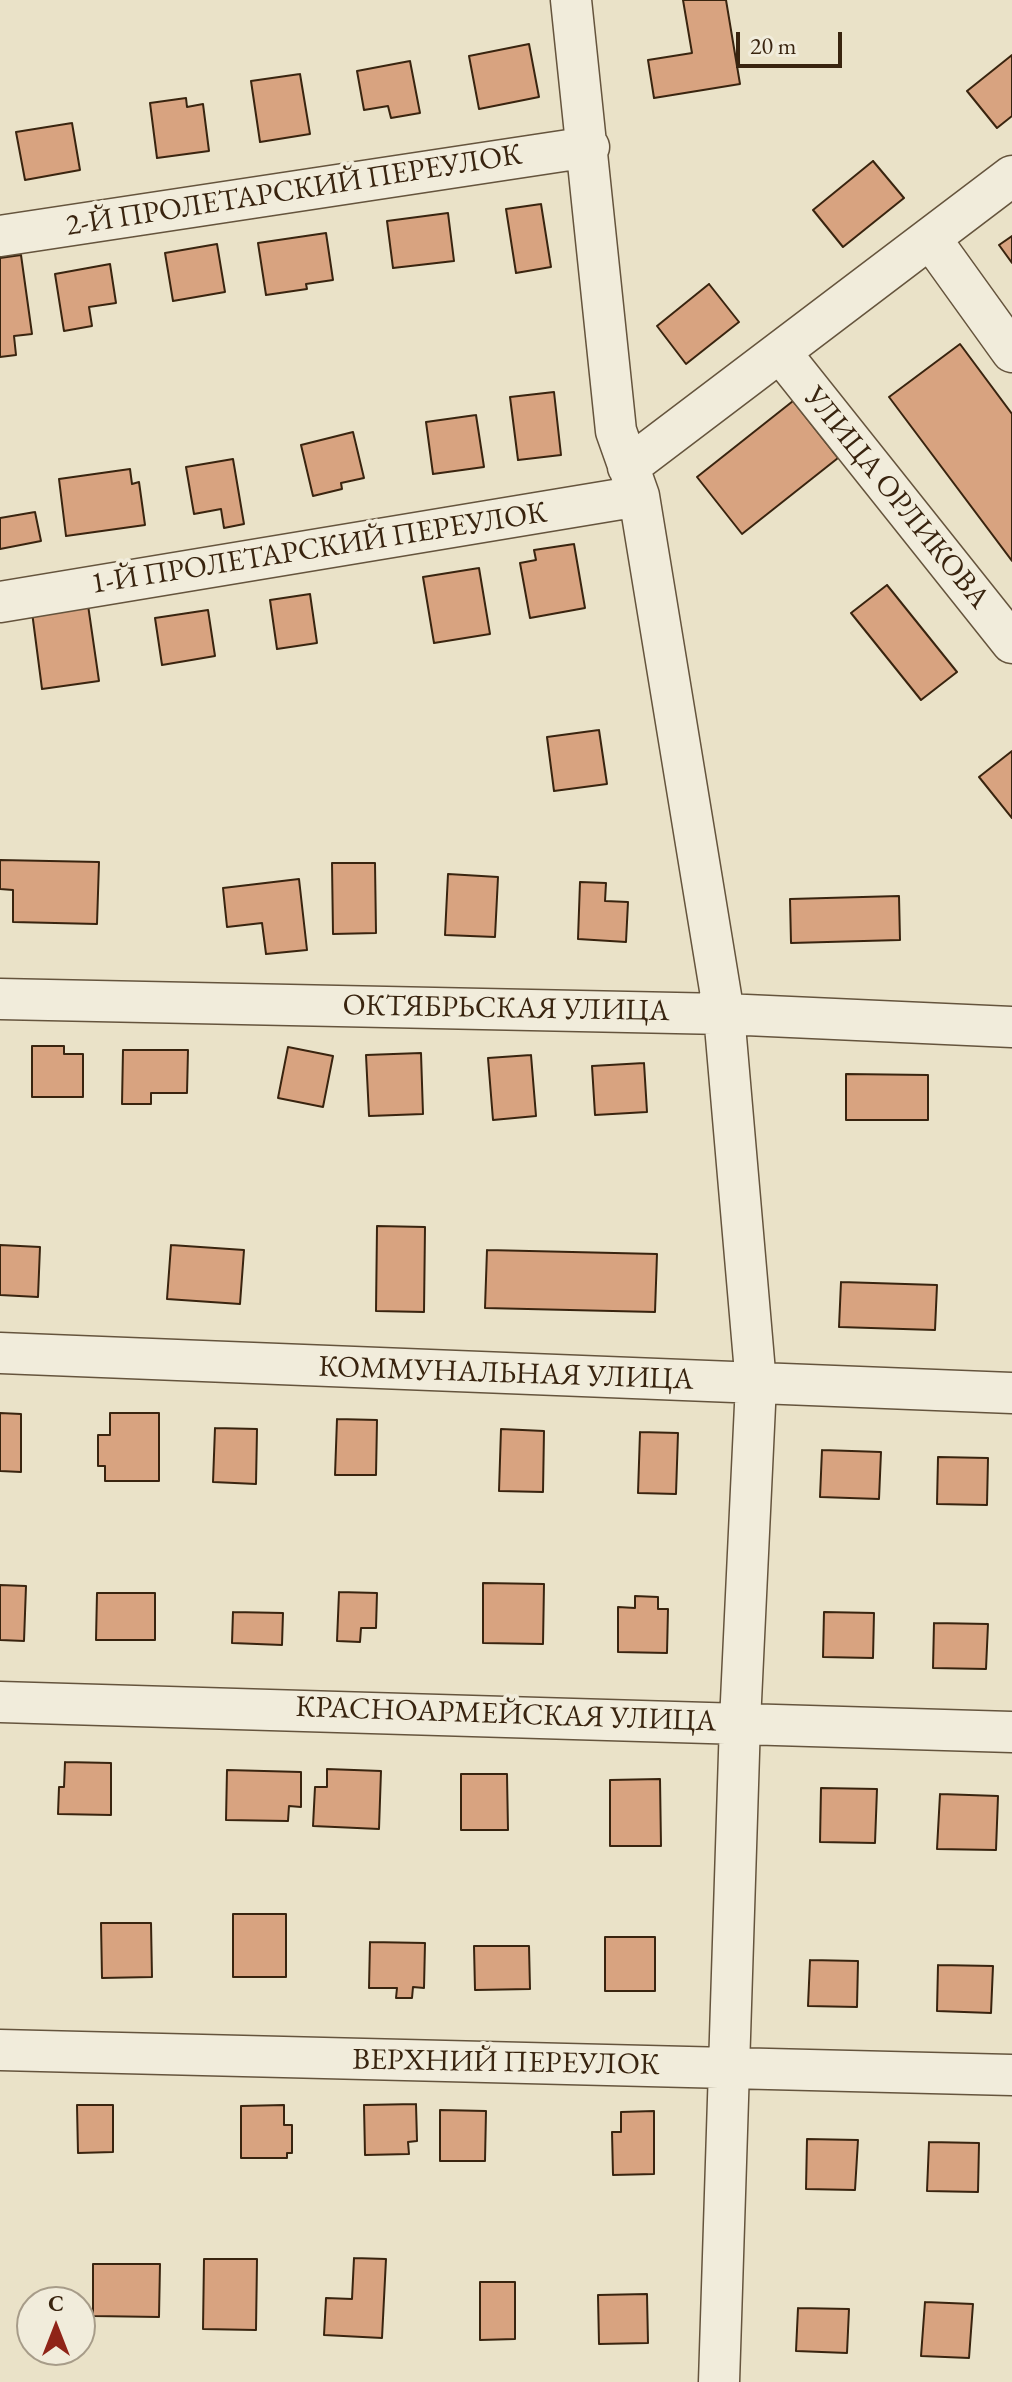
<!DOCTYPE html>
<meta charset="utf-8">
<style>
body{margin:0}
#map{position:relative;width:1012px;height:2382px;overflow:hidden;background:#eae2c8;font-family:"EB Garamond",serif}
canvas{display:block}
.north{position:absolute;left:16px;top:2286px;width:80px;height:80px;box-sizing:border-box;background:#f1ecdb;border:2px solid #a79c89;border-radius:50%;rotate:0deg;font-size:22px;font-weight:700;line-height:32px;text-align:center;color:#39240f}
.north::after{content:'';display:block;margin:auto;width:28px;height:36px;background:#8f2418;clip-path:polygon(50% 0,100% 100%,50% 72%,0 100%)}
.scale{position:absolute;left:736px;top:32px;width:106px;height:36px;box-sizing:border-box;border:4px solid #39240f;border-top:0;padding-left:10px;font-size:24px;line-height:28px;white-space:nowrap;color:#39240f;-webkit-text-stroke:6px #f1ecdb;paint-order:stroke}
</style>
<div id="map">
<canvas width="1012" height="2382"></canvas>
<div class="north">С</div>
<div class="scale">20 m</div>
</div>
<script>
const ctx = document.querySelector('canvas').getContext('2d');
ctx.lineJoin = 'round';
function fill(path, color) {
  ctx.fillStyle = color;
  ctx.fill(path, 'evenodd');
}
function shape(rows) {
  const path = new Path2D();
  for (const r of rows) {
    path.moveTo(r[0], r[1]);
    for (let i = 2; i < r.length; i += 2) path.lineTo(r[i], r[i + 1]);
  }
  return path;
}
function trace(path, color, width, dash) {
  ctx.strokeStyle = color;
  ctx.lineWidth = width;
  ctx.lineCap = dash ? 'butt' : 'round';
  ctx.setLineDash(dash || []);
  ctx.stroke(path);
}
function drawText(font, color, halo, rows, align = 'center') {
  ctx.font = font + ' "EB Garamond",serif';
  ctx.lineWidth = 8;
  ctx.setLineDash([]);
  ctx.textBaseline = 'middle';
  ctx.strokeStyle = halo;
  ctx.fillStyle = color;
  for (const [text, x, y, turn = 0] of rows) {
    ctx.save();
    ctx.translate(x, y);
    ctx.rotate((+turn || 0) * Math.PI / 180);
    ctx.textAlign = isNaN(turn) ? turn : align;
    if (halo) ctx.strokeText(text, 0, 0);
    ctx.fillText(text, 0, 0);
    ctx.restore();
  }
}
const building = shape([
 [683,0,726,0,740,84,654,98,648,60,692,53,683,0],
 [529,44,539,97,479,109,469,56,529,44],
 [1012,55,1012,116,997,128,967,91,1012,55],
 [410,61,420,113,391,118,388,106,364,110,357,71,410,61],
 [300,74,310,134,260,142,251,81,300,74],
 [186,98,187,107,203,104,209,151,157,158,150,103,186,98],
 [72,123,80,170,25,180,16,132,72,123],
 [873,161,904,198,843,247,813,210,873,161],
 [541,204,551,267,516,273,506,209,541,204],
 [448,213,454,261,393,268,387,221,448,213],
 [326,233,333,280,306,284,307,289,266,295,258,243,326,233],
 [1012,236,1012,263,999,245,1012,236],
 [217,244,225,292,173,301,165,253,217,244],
 [21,255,32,334,14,336,16,355,0,357,0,258,21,255],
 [110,264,116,303,89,307,92,326,64,331,55,274,110,264],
 [709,284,739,322,686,364,657,326,709,284],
 [960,344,1012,414,1012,561,889,397,960,344],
 [554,392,561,455,518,460,510,397,554,392],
 [793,401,838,458,742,534,697,477,793,401],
 [476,415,484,467,433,474,426,422,476,415],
 [353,432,364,478,341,483,342,489,313,496,301,445,353,432],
 [233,459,244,524,224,528,221,509,194,514,186,467,233,459],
 [130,469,132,484,139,482,145,525,66,536,59,479,130,469],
 [35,512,41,541,0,549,0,518,35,512],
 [574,544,585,608,530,618,520,563,536,560,534,550,574,544],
 [479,568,490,634,434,643,423,577,479,568],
 [887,585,957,672,921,700,851,613,887,585],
 [310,594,317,643,277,649,270,600,310,594],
 [88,605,99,681,42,689,32,612,88,605],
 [208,610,215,656,162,665,155,618,208,610],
 [599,730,607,784,554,791,547,737,599,730],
 [1012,751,1012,818,979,777,1012,751],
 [0,860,99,862,97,924,13,922,13,890,0,889,0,860],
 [332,863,375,863,376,933,333,934,332,863],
 [448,874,498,877,495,937,445,935,448,874],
 [299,879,307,950,266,954,262,923,227,927,223,888,299,879],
 [580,882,606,883,605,901,628,902,626,942,578,939,580,882],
 [899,896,900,940,791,943,790,899,899,896],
 [32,1046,64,1046,64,1054,83,1054,83,1097,32,1097,32,1046],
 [288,1047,333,1056,323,1107,278,1098,288,1047],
 [123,1050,188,1050,187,1093,151,1093,151,1104,122,1104,123,1050],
 [421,1053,423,1114,369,1116,366,1055,421,1053],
 [531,1055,536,1116,493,1120,488,1058,531,1055],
 [644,1063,647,1112,595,1115,592,1066,644,1063],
 [846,1074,928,1075,928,1120,846,1120,846,1074],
 [377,1226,425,1227,424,1312,376,1311,377,1226],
 [0,1245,40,1247,38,1297,0,1295,0,1245],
 [171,1245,244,1250,240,1304,167,1299,171,1245],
 [487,1250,657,1254,655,1312,485,1308,487,1250],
 [841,1282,937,1285,935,1330,839,1327,841,1282],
 [0,1413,21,1414,21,1472,0,1471,0,1413],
 [110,1413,159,1413,159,1481,105,1481,105,1466,98,1466,98,1435,110,1435,110,1413],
 [337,1419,377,1420,376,1475,335,1475,337,1419],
 [215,1428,257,1429,256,1484,213,1482,215,1428],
 [501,1429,544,1431,543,1492,499,1491,501,1429],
 [640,1432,678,1433,676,1494,638,1493,640,1432],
 [822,1450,881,1452,879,1499,820,1497,822,1450],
 [938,1457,988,1458,987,1505,937,1504,938,1457],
 [483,1583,544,1584,543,1644,483,1643,483,1583],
 [0,1585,26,1586,24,1641,0,1640,0,1585],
 [339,1592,377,1593,376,1628,361,1628,360,1642,337,1641,339,1592],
 [97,1593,155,1593,155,1640,96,1640,97,1593],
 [635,1596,658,1597,658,1609,668,1609,667,1653,618,1652,618,1607,635,1608,635,1596],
 [233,1612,283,1613,282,1645,232,1643,233,1612],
 [824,1612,874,1613,873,1658,823,1657,824,1612],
 [934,1623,988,1624,986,1669,933,1668,934,1623],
 [65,1762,111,1763,111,1815,58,1814,59,1787,64,1787,65,1762],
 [327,1769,381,1771,379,1829,313,1826,315,1787,327,1787,327,1769],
 [227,1770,301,1772,301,1807,289,1806,288,1821,226,1820,227,1770],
 [461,1774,507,1774,508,1830,461,1830,461,1774],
 [660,1779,661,1846,610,1846,610,1780,660,1779],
 [821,1788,877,1789,875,1843,820,1842,821,1788],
 [940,1794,998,1796,996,1850,937,1849,940,1794],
 [233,1914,286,1914,286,1977,233,1977,233,1914],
 [101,1923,151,1923,152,1977,102,1978,101,1923],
 [605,1937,655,1937,655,1991,605,1991,605,1937],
 [370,1942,425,1943,424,1988,413,1987,412,1998,396,1998,397,1988,369,1988,370,1942],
 [474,1946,529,1946,530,1989,475,1990,474,1946],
 [810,1960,858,1961,857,2007,808,2006,810,1960],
 [938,1965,993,1966,991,2013,937,2011,938,1965],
 [416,2104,417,2141,408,2142,409,2154,365,2155,364,2105,416,2104],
 [77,2105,113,2105,113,2152,78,2153,77,2105],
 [284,2105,284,2125,292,2125,292,2153,287,2153,287,2158,241,2158,241,2106,284,2105],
 [440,2110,486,2111,485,2161,440,2161,440,2110],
 [654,2111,654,2174,613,2175,612,2132,621,2132,621,2112,654,2111],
 [807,2139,858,2140,855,2190,806,2189,807,2139],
 [929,2142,979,2143,978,2192,927,2191,929,2142],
 [354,2258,386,2259,382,2338,324,2335,326,2298,352,2299,354,2258],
 [204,2259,257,2259,256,2330,203,2329,204,2259],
 [93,2264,160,2264,159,2317,93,2316,93,2264],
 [480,2282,515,2282,515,2339,480,2340,480,2282],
 [647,2294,648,2343,599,2344,598,2295,647,2294],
 [925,2302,973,2304,969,2358,921,2356,925,2302],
 [798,2308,849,2309,847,2353,796,2351,798,2308]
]);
fill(building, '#d8a380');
trace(building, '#39240f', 2);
const minor = shape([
 [571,0,616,431,639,496,724,1014,756,1384,740,1722,719,2382],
 [0,236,589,147],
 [930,238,1012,352],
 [780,352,1012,643],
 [628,467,1012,176],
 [0,602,639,496],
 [0,999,724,1014,1012,1027],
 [0,1353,1012,1393],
 [0,1702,1012,1732],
 [0,2050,1012,2075]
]);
trace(minor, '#65543d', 43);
trace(minor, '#f1ecdb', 40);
drawText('30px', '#39240f', '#f1ecdb', [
 ["2-Й ПРОЛЕТАРСКИЙ ПЕРЕУЛОК",294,191,-9],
 ["УЛИЦА ОРЛИКОВА",896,498,51],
 ["1-Й ПРОЛЕТАРСКИЙ ПЕРЕУЛОК",319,549,-9],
 ["ОКТЯБРЬСКАЯ УЛИЦА",506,1009,1],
 ["КОММУНАЛЬНАЯ УЛИЦА",506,1374,2],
 ["КРАСНОАРМЕЙСКАЯ УЛИЦА",506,1715,2],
 ["ВЕРХНИЙ ПЕРЕУЛОК",506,2063,1]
]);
</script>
